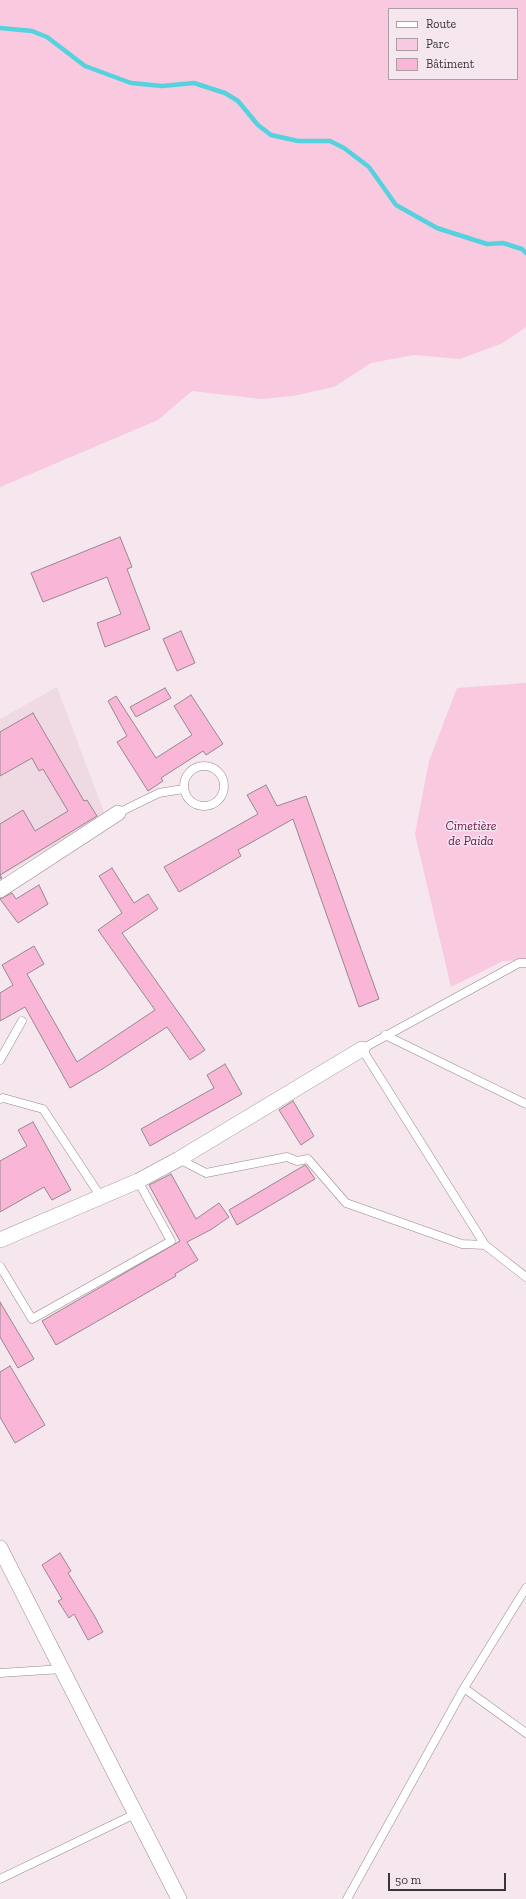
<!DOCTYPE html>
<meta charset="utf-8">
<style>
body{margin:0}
#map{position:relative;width:526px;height:1899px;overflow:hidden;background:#f5e7ed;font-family:"Zilla Slab",serif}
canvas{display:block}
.legend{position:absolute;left:388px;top:8px;width:130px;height:72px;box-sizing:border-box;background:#f5e7ed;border:1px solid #aaa0a4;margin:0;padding:5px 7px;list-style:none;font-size:12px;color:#3a3537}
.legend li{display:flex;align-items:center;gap:8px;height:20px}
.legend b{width:20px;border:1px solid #aaa0a4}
.scale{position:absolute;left:388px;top:1873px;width:118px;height:18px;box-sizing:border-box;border:2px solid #3a3537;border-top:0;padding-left:5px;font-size:12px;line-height:14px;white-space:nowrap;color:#3a3537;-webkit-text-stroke:3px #f5e7ed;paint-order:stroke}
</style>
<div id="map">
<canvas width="526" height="1899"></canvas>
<ul class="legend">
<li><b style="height:5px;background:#fff"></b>Route</li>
<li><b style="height:11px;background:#f8c9df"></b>Parc</li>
<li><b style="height:11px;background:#fab6d7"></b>Bâtiment</li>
</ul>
<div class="scale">50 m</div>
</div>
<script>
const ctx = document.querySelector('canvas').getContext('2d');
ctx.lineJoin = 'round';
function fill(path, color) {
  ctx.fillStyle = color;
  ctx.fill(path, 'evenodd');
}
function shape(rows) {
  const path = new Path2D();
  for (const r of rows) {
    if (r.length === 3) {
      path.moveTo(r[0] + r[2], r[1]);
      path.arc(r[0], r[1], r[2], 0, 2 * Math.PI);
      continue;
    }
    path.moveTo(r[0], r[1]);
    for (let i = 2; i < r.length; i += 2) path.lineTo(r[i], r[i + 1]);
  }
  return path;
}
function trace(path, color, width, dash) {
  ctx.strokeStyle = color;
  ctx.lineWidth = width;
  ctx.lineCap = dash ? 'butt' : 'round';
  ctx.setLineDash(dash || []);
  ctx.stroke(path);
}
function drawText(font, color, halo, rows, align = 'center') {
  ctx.font = font + ' "Zilla Slab",serif';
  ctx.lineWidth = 3;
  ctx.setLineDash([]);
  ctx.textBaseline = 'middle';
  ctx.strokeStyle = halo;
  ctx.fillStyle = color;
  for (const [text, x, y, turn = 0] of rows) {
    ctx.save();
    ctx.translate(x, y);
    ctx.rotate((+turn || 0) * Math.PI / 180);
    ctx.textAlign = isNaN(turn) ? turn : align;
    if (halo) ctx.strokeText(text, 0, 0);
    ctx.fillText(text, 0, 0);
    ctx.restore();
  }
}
fill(shape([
 [57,687,105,815,0,877,0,719]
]), '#efd9e2');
fill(shape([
 [0,0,526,0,526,327,503,343,460,359,414,355,371,363,334,387,293,396,261,399,192,391,158,420,0,487],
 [389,9,517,9,517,79,389,79],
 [526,683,526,960,503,961,451,987,415,834,429,761,457,688]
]), '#f8c9df');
trace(shape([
 [0,28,32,31,47,37,85,66,131,83,162,86,194,83,225,93,238,101,258,125,271,135,298,141,330,141,344,148,369,167,396,205,437,228,487,244,503,243,522,249,526,253]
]), '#54d2de', 4.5);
const building = shape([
 [120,537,132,567,127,569,150,629,105,647,97,623,121,614,107,577,43,602,31,573,120,537],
 [181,631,195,663,177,671,163,639,181,631],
 [165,688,171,698,136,717,130,707,165,688],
 [191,695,223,744,206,755,203,751,161,778,163,781,148,791,117,742,127,736,108,701,116,696,156,758,192,735,174,706,191,695],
 [33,713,84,801,87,800,97,816,0,875,2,878,0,879,0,824,23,810,35,831,68,811,43,769,39,771,32,758,0,776,0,732,33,713],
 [266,785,277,806,306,796,379,999,359,1007,293,819,238,850,241,856,179,892,164,867,258,814,247,795,266,785],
 [112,868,134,903,148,894,158,909,122,933,205,1050,190,1060,167,1027,104,1068,70,1088,25,1007,0,1021,0,993,13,985,2,965,34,946,44,964,27,974,77,1062,155,1010,98,930,122,913,99,876,112,868],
 [39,885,48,904,18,923,0,899,12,893,16,899,39,885],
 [225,1064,242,1094,150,1146,141,1129,214,1088,207,1075,225,1064],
 [293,1101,314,1136,301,1145,279,1110,293,1101],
 [33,1122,71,1190,52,1200,44,1187,0,1212,0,1161,27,1146,18,1130,33,1122],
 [305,1165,307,1167,315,1179,237,1225,229,1210,305,1165],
 [171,1174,196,1219,219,1203,229,1217,212,1229,187,1242,198,1260,175,1274,176,1276,56,1345,42,1321,180,1241,149,1185,171,1174],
 [0,1302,34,1359,18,1368,0,1337,0,1302],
 [10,1366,45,1425,15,1443,0,1417,0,1372,10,1366],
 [60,1553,71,1571,68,1573,94,1615,103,1632,88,1640,74,1614,69,1618,58,1601,62,1599,42,1565,60,1553]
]);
fill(building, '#fab6d7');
trace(building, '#96888e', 1);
const service = shape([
 [204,786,20],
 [118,813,159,793,183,789],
 [526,963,519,963,362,1049,485,1245,526,1277],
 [385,1035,526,1104],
 [0,1060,22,1021],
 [0,1099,3,1098,43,1109,101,1197],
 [179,1159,206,1173,287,1157,297,1161,308,1159,346,1203,462,1244,485,1245],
 [0,1266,32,1319,171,1241,138,1181],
 [0,1673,62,1669],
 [464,1688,526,1733],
 [0,1879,135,1814],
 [347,1899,464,1688,526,1588]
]);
const minor = shape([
 [0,890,118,813],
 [0,1240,138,1181,179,1159,362,1049],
 [0,1548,179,1899]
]);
trace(service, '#95888e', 9);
trace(minor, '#95888e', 16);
trace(service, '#fff', 8);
trace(minor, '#fff', 15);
drawText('italic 13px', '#71104c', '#f5e7ed', [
 ["Cimetière",471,826],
 ["de Paida",471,841]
]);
</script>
